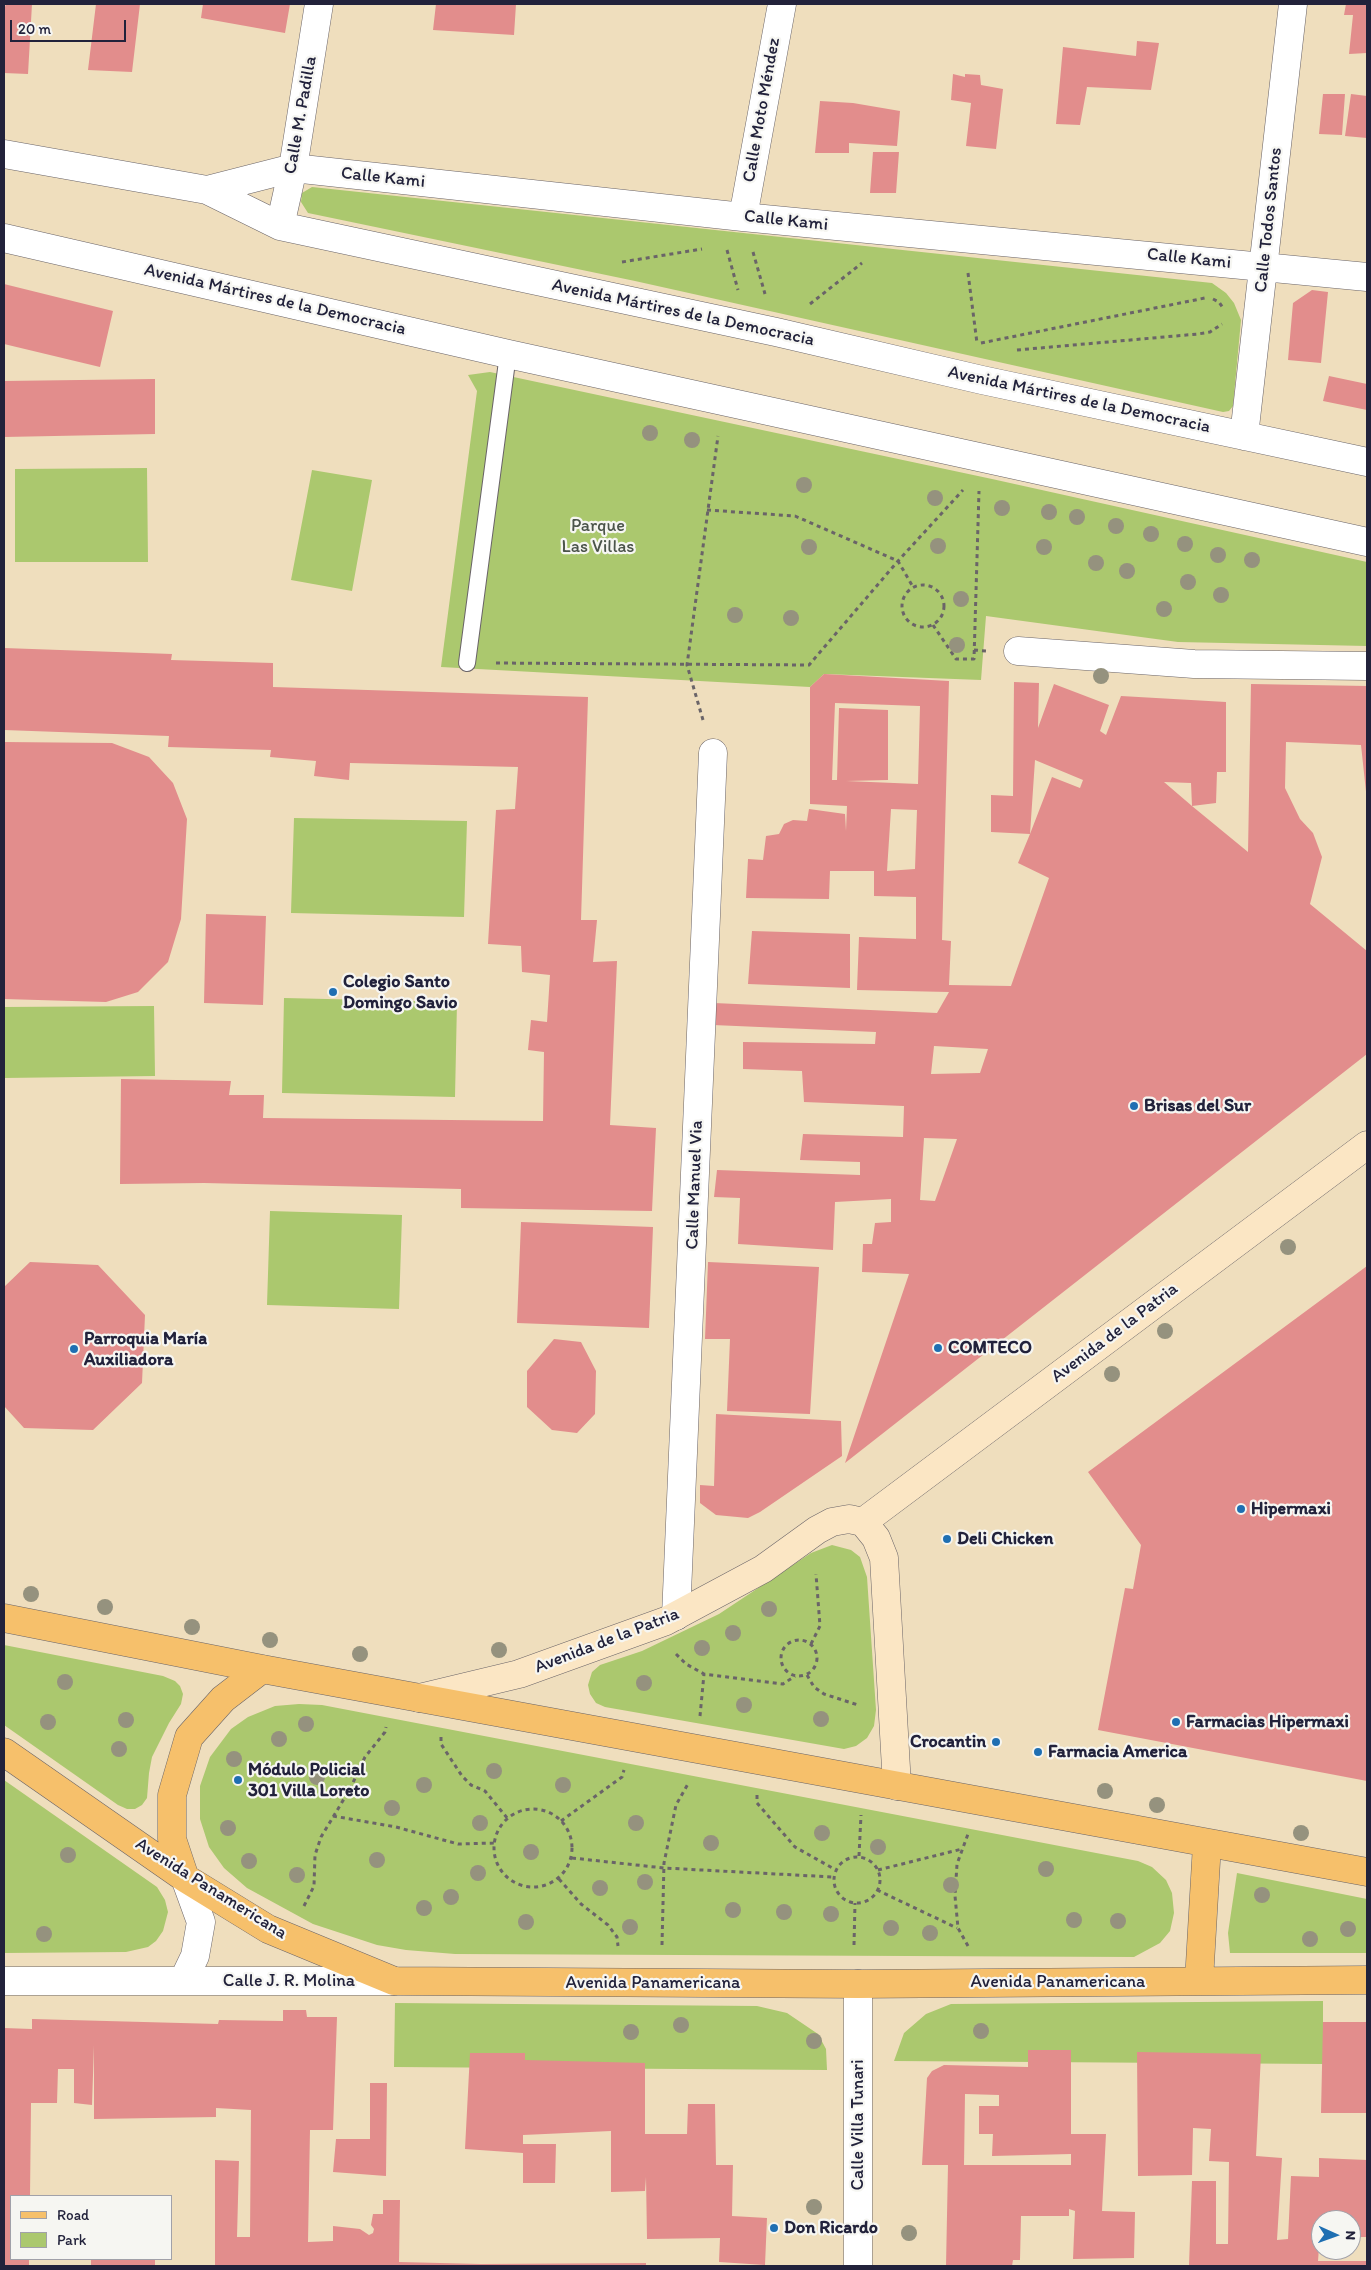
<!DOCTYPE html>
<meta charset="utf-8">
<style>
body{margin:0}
#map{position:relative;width:1371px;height:2270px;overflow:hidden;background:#efdebd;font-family:Itim,sans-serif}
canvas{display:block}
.frame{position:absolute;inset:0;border:5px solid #22223b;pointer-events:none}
.legend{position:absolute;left:10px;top:2195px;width:162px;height:65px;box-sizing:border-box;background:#f6f6f2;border:1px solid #a1a1a9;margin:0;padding:6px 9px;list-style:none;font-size:15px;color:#22223b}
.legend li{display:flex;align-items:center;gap:10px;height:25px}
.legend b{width:25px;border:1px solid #a1a1a9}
.north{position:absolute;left:1311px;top:2210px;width:50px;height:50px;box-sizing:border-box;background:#f6f6f2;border:1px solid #a1a1a9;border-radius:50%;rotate:92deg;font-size:14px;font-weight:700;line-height:20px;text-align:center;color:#22223b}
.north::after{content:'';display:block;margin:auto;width:18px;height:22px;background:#1f6fb2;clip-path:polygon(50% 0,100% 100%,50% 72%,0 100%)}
.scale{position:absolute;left:10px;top:20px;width:116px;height:22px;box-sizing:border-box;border:2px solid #22223b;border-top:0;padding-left:6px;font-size:15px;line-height:18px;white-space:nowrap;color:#22223b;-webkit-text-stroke:4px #f6f6f2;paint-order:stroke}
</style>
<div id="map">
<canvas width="1371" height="2270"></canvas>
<div class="frame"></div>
<ul class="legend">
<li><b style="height:6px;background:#f6c06b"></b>Road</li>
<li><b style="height:14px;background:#abc86e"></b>Park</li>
</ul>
<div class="north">N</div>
<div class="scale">20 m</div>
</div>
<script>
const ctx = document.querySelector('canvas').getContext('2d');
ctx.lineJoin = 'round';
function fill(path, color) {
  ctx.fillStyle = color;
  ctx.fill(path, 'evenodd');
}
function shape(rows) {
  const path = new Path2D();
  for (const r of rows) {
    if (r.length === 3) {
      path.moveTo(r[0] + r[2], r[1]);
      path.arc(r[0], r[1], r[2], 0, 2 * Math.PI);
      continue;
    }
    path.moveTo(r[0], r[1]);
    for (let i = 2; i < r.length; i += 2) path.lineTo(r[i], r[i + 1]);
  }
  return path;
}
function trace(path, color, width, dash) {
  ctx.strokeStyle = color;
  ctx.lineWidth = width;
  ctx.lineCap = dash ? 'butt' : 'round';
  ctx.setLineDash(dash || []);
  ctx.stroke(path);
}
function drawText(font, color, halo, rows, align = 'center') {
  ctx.font = font + ' Itim,sans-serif';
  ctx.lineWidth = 4.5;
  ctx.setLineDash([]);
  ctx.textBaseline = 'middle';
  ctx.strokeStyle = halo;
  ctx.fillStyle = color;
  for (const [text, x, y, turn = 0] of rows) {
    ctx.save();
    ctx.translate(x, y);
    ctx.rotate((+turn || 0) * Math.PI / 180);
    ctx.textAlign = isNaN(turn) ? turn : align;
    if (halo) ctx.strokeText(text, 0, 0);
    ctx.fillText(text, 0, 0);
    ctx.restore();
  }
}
fill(shape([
 [312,187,1212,283,1226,293,1234,303,1241,320,1233,406,1229,411,1223,412,635,281,308,213,301,202,302,193],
 [490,372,992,479,1367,562,1367,646,1178,642,986,616,981,680,824,674,810,687,441,667,477,391,468,375],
 [147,468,148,562,15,562,15,469],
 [312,470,372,480,352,591,291,580],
 [294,818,467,821,464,917,291,913],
 [284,998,457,1002,455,1097,282,1093],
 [154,1006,155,1076,4,1078,4,1007],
 [270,1211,402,1215,399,1309,267,1305],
 [832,1545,851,1550,860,1557,867,1577,876,1710,874,1726,867,1738,856,1746,844,1749,605,1707,596,1703,590,1694,588,1685,592,1672,600,1665,642,1651,719,1614,811,1553],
 [4,1645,163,1676,175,1681,180,1686,183,1694,181,1704,169,1723,152,1757,149,1773,147,1798,142,1805,135,1809,127,1809,118,1805,4,1725],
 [299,1704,322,1705,1138,1861,1152,1867,1166,1880,1172,1893,1174,1913,1170,1931,1160,1943,1134,1957,455,1954,406,1950,377,1945,313,1924,247,1888,224,1868,209,1847,200,1819,200,1786,210,1757,231,1729,248,1717,275,1706],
 [4,1780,157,1887,165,1900,168,1912,163,1931,156,1941,148,1947,126,1952,4,1953],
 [1237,1873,1367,1899,1367,1953,1230,1953,1228,1933],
 [1323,2001,1323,2064,894,2061,904,2033,926,2014,951,2004],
 [395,2003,757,2006,787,2013,818,2034,826,2049,827,2070,394,2067]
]), '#abc86e');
fill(shape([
 [6,4,32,4,28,74,4,73,4,10],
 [96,4,140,4,132,72,88,70],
 [203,4,290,4,285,33,201,18],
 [436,4,516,4,514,35,433,30],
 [1346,4,1367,4,1367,53,1349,54,1353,15,1344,15],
 [1137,41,1159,43,1151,90,1087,87,1080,125,1056,124,1063,47,1136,56],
 [953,74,965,77,965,74,980,75,981,85,1003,89,996,149,966,146,971,103,951,100],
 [1323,94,1345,94,1342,135,1319,134],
 [1351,94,1367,96,1367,138,1345,136],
 [820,101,853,103,900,111,897,146,849,143,849,153,815,153],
 [873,152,899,152,896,193,870,193],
 [4,284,113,311,100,367,4,344],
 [1312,290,1328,292,1321,363,1288,360,1293,303],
 [1329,376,1367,384,1367,410,1323,401],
 [155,379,155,434,4,437,4,381],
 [4,648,172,654,171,660,273,663,273,687,588,697,581,920,597,920,593,962,617,961,610,1125,656,1128,652,1211,461,1208,461,1189,204,1183,120,1184,121,1079,231,1081,229,1095,264,1095,263,1118,543,1121,544,1052,528,1050,531,1020,547,1022,550,975,522,972,521,946,488,944,496,810,515,809,518,767,350,763,349,780,314,776,316,761,270,757,271,750,168,747,169,736,4,730],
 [824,674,949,681,942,940,951,941,949,985,1011,986,1049,878,1018,863,1030,834,991,832,991,795,1013,796,1014,682,1039,683,1038,728,1054,684,1109,705,1100,731,1106,735,1121,696,1226,702,1226,772,1217,772,1216,803,1192,806,1248,852,1251,684,1367,686,1367,801,1361,745,1286,742,1285,788,1300,819,1313,833,1322,857,1310,904,1367,951,1367,1054,845,1463,909,1274,862,1272,863,1244,872,1244,875,1223,891,1222,891,1199,835,1202,833,1250,738,1244,740,1198,714,1197,717,1170,860,1175,860,1162,800,1160,803,1134,903,1137,904,1106,804,1102,802,1071,743,1069,743,1042,875,1044,876,1032,713,1025,714,1003,937,1013,949,992,857,990,859,937,916,939,916,897,874,896,874,871,830,871,829,899,746,898,748,859,763,860,766,836,779,834,784,824,793,820,807,821,809,809,845,814,846,831,847,806,810,804,810,687],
 [835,703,920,706,918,784,846,781,888,780,888,710,839,708,837,780,832,780],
 [1035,760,1083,780,1080,788,1052,777,1030,834],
 [1164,782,1191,783,1192,806],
 [891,809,917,810,915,869,887,871],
 [934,1046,988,1049,980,1073,931,1074],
 [924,1138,957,1139,935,1201,920,1200],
 [4,742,112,743,149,757,173,783,187,819,181,919,168,962,138,992,106,1002,4,999],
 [206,914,266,916,263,1005,204,1003],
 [752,931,850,934,850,988,748,984],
 [521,1222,653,1227,649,1328,517,1323],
 [30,1262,98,1265,145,1315,142,1383,93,1430,24,1428,4,1406,4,1287],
 [708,1262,819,1267,810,1414,727,1411,730,1339,705,1339],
 [1367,1266,1367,1781,1098,1730,1125,1588,1133,1589,1141,1545,1088,1472],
 [554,1339,581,1342,596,1371,595,1414,577,1433,552,1430,527,1407,527,1371],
 [716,1414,841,1421,842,1456,760,1512,748,1518,716,1515,700,1503,700,1485,714,1486],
 [283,2010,306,2010,307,2017,337,2017,333,2130,310,2130,308,2242,333,2241,333,2226,360,2229,369,2235,373,2233,374,2229,371,2225,373,2214,383,2214,383,2200,400,2200,399,2262,481,2264,646,2263,646,2266,215,2266,215,2160,239,2161,237,2237,250,2237,251,2110,216,2108,216,2117,94,2119,94,2045,92,2105,74,2103,74,2069,58,2069,57,2103,31,2103,30,2196,11,2196,11,2259,29,2259,29,2266,4,2266,4,2028,32,2029,32,2019,218,2024,219,2020,283,2021],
 [1323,2022,1367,2022,1367,2113,1321,2113],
 [1028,2050,1071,2050,1071,2134,1106,2134,1102,2211,1135,2212,1134,2258,1073,2259,1075,2211,1069,2209,1069,2216,1021,2216,1020,2260,1013,2260,1012,2266,946,2266,948,2165,922,2165,927,2078,932,2071,944,2065,1028,2067],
 [965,2094,999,2095,999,2106,979,2106,979,2134,993,2134,992,2156,1071,2154,1071,2165,964,2165],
 [1137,2052,1261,2054,1256,2156,1282,2158,1277,2240,1288,2239,1291,2176,1319,2177,1319,2158,1367,2160,1367,2237,1351,2237,1351,2220,1321,2220,1318,2261,1367,2261,1367,2266,1189,2266,1192,2181,1216,2181,1216,2244,1228,2244,1229,2162,1209,2161,1211,2129,1193,2128,1192,2175,1138,2176],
 [470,2053,525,2053,525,2060,645,2063,645,2134,687,2134,688,2104,715,2104,716,2165,733,2165,732,2216,767,2218,765,2265,719,2262,720,2238,647,2239,646,2177,645,2191,611,2192,611,2131,523,2135,523,2144,556,2144,555,2183,523,2183,523,2153,465,2149],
 [370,2083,387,2083,386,2176,333,2172,336,2139,370,2139],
 [91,2259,155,2259,155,2266,91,2265]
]), '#e28d8c');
const service = shape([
 [467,663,508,354]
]);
const minor = shape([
 [4,154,207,190,280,226,776,332,982,380,1367,462],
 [207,190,293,168,743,217,1367,277],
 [743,217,782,4],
 [280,226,293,168,319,4],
 [4,238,508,354,1367,542],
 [1244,436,1293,4],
 [1018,651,1194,664,1367,666],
 [676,1616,713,753],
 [4,1981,394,1981],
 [183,1981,195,1956,201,1922,185,1878],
 [858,1984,858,2266]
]);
const secondary = shape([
 [863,1522,1367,1145],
 [419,1698,519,1674,666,1621,763,1569,817,1530,832,1522,849,1519,863,1522,876,1538,884,1558,897,1786]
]);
const primary = shape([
 [4,1618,262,1669,1367,1872],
 [4,1752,185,1878,268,1929,394,1981,858,1984,1367,1980],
 [185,1878,172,1839,172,1795,189,1737,223,1699,262,1669],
 [1199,1981,1207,1844]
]);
trace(service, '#6a6468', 18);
trace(minor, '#6a6468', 29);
trace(secondary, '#6a6468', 29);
trace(primary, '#6a6468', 29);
trace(shape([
 [727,250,738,290],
 [753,252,765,294],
 [622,262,702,249],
 [968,273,977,343],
 [1213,299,1219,302,1223,308],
 [810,304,862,263],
 [981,343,1205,298],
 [1017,350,1198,334,1210,332,1222,324],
 [707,510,795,516,898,561,913,587],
 [923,606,21],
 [933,625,956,659,974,659,979,491],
 [974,650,986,651],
 [496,663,809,665,898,561,963,490],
 [703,720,687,665,718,436],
 [799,1658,18],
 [811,1644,820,1626,816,1574],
 [676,1654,686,1664,704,1674,783,1684,795,1676],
 [807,1675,814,1687,824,1694,858,1705],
 [700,1716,704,1674],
 [441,1737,441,1744,462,1776,471,1785,485,1791,508,1819],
 [757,1795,757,1803,795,1847,836,1870],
 [533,1848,39],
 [333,1816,396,1827,458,1844,495,1843],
 [561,1821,622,1777,624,1770],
 [859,1856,861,1815],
 [857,1880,23],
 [572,1858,664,1868,833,1877],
 [878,1870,962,1849],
 [559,1879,581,1904,608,1925,617,1937,618,1946],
 [877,1890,957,1928],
 [304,1906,314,1886,315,1855,321,1837,350,1789,365,1757,385,1732,386,1727],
 [662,1945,664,1863,676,1805,689,1782],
 [854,1945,855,1903],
 [968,1946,958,1928,955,1896,957,1864,968,1834]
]), '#6a6468', 3, [4, 4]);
trace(service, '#fff', 16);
trace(minor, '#fff', 28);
trace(secondary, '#fbe6c4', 28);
trace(primary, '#f6c06b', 28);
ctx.fillStyle = '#95927e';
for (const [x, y] of [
 [650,433],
 [692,440],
 [804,485],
 [935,498],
 [1002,508],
 [1049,512],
 [1077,517],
 [1116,526],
 [1151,534],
 [1185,544],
 [938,546],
 [809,547],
 [1044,547],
 [1218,555],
 [1252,560],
 [1096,563],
 [1127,571],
 [1188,582],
 [1221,595],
 [961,599],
 [1164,609],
 [735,615],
 [791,618],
 [957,645],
 [1101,676],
 [1288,1247],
 [1165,1331],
 [1112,1374],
 [31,1594],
 [105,1607],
 [769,1609],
 [192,1627],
 [733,1633],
 [270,1640],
 [702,1648],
 [499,1650],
 [360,1654],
 [65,1682],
 [644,1683],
 [744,1705],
 [821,1719],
 [126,1720],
 [48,1722],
 [306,1724],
 [279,1739],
 [119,1749],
 [234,1759],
 [494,1771],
 [317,1777],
 [424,1785],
 [563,1785],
 [1105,1791],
 [1157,1805],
 [392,1808],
 [480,1823],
 [636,1823],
 [228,1828],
 [822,1833],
 [1301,1833],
 [711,1843],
 [878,1847],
 [531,1852],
 [68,1855],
 [377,1860],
 [249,1861],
 [1046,1869],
 [478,1873],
 [297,1875],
 [645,1882],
 [951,1885],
 [600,1888],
 [1262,1895],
 [451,1897],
 [424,1908],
 [733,1910],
 [784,1912],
 [831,1914],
 [1074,1920],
 [1118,1921],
 [526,1922],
 [630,1927],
 [891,1928],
 [1348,1929],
 [930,1933],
 [44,1934],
 [1310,1939],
 [681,2025],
 [981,2031],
 [631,2032],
 [814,2041],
 [814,2207],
 [909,2233]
]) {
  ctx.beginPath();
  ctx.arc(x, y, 8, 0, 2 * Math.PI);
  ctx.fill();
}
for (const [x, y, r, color] of [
 [333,992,5,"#1f6fb2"],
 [1134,1106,5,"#1f6fb2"],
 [938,1348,5,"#1f6fb2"],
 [74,1349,5,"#1f6fb2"],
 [1241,1509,5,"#1f6fb2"],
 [947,1539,5,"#1f6fb2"],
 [1176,1722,5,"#1f6fb2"],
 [996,1742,5,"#1f6fb2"],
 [1038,1752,5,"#1f6fb2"],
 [238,1780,5,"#1f6fb2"],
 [774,2228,5,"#1f6fb2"]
]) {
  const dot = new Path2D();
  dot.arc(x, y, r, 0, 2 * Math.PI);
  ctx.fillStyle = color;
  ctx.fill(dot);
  trace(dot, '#f6f6f2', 2);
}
drawText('18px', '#22223b', '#f6f6f2', [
 ["Calle Moto Méndez",762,110,-80],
 ["Calle M. Padilla",301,115,-80],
 ["Calle Kami",383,178,6],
 ["Calle Todos Santos",1269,220,-84],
 ["Calle Kami",786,221,6],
 ["Calle Kami",1189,259,6],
 ["Avenida Mártires de la Democracia",275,300,13],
 ["Avenida Mártires de la Democracia",683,313,12],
 ["Avenida Mártires de la Democracia",1079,400,12],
 ["Calle Manuel Via",695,1185,-88],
 ["Avenida de la Patria",1115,1333,-37],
 ["Avenida de la Patria",607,1641,-21],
 ["Avenida Panamericana",211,1889,32],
 ["Calle J. R. Molina",289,1981],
 ["Avenida Panamericana",1058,1982],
 ["Avenida Panamericana",653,1983],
 ["Calle Villa Tunari",858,2125,-90]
]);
drawText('18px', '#4b544a', '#f6f6f2', [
 ["Parque",598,526],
 ["Las Villas",598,547]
]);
drawText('bold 18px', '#22223b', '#f6f6f2', [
 ["Colegio Santo",343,982],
 ["Domingo Savio",343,1003],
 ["Brisas del Sur",1144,1106],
 ["Parroquia María",84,1339],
 ["Auxiliadora",84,1360],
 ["COMTECO",948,1348],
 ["Hipermaxi",1251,1509],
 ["Deli Chicken",957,1539],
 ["Farmacias Hipermaxi",1186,1722],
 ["Crocantin",986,1742,"right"],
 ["Farmacia America",1048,1752],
 ["Módulo Policial",248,1770],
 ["301 Villa Loreto",248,1791],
 ["Don Ricardo",784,2228]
], 'left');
</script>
